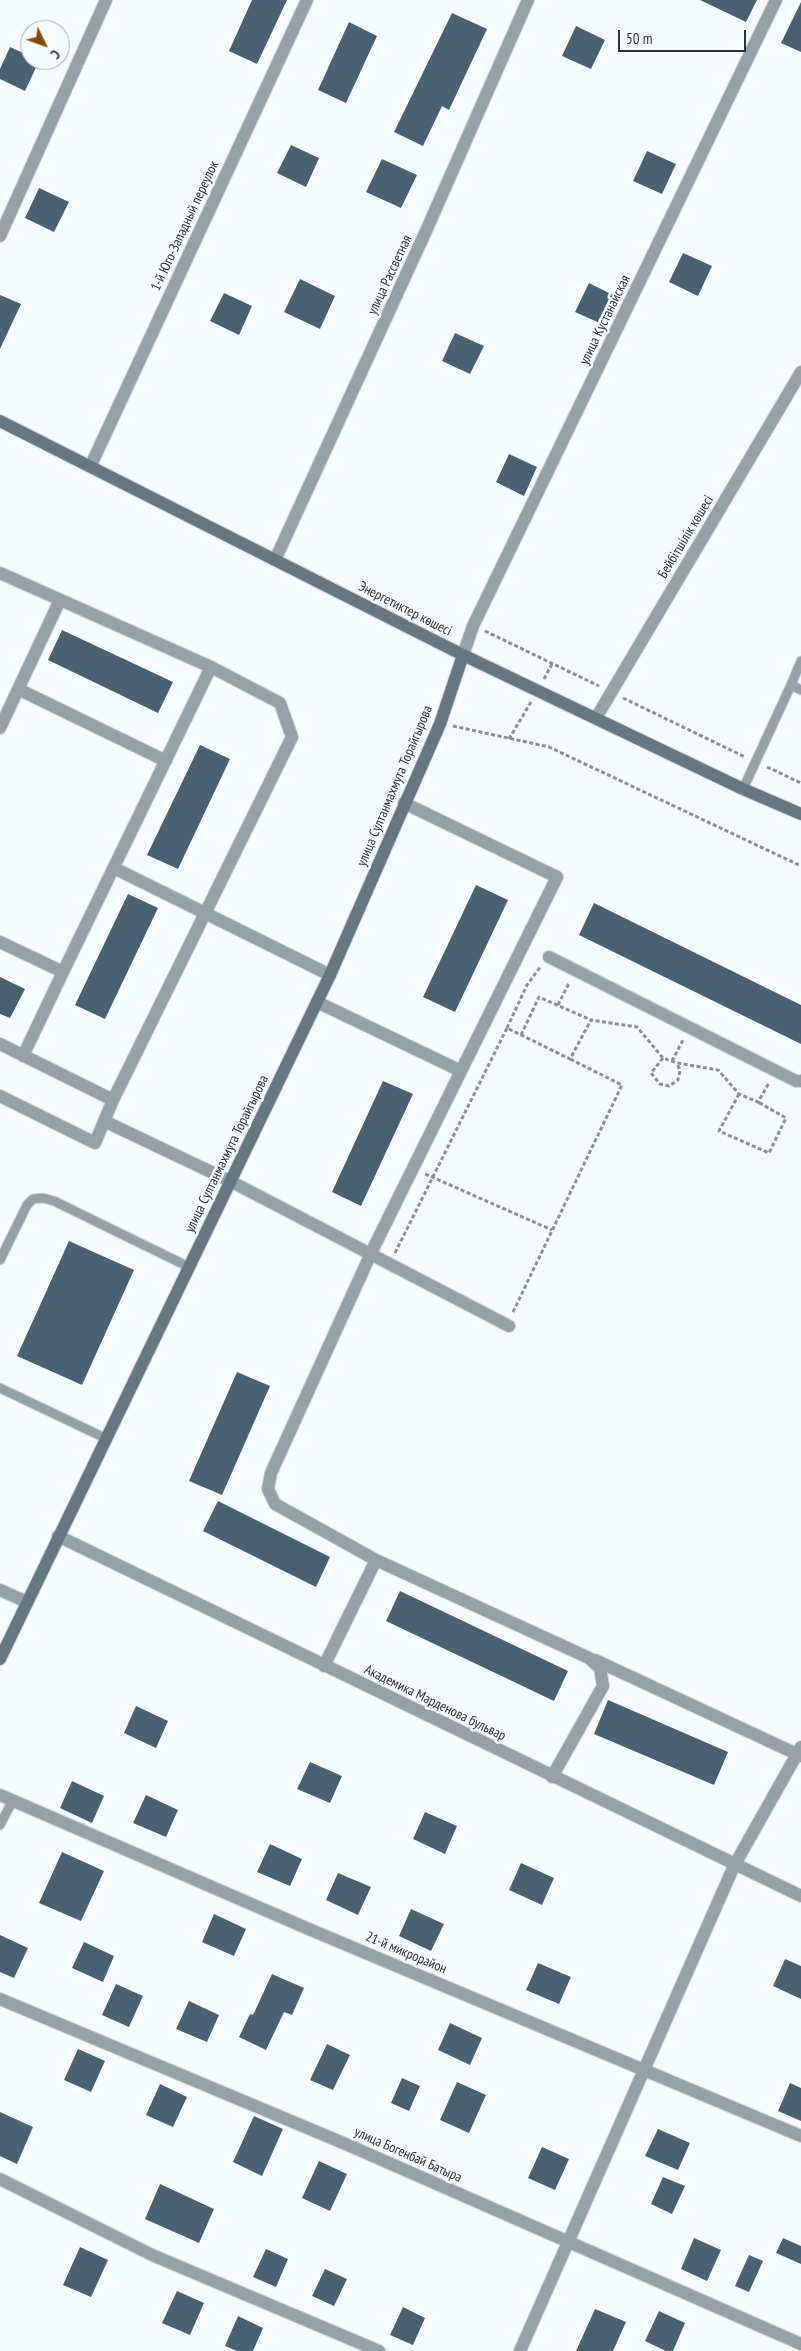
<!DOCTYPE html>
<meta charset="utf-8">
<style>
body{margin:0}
#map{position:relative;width:801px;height:2351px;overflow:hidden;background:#f5fbff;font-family:"PT Sans Narrow",sans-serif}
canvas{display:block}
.north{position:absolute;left:20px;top:20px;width:50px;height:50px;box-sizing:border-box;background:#f5fbff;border:1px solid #a3abb0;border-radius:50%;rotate:132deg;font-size:14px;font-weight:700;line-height:20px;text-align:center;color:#28333a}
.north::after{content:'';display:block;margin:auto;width:18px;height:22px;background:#86480a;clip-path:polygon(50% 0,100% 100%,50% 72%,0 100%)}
.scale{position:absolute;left:618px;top:30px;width:128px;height:22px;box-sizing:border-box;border:2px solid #28333a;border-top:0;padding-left:6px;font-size:15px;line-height:18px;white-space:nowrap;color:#28333a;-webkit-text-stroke:4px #f5fbff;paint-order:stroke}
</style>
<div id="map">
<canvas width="801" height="2351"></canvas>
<div class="north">С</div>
<div class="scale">50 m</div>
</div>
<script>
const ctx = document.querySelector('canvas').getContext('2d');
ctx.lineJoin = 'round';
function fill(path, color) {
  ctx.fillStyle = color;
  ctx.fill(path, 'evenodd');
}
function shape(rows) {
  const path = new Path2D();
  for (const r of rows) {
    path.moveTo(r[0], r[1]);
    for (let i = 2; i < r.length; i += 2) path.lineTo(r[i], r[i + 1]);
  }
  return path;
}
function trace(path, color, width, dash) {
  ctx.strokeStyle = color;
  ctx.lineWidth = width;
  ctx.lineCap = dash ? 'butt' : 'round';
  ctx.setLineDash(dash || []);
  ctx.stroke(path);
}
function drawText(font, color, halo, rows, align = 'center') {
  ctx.font = font + ' "PT Sans Narrow",sans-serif';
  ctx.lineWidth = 5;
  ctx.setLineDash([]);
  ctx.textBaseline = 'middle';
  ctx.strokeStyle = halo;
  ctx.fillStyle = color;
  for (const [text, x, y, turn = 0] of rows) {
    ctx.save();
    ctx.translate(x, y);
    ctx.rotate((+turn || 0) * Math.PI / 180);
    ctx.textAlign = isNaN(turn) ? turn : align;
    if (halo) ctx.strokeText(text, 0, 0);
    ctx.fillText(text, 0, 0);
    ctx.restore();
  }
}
fill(shape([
 [252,0,287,0,257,64,229,51],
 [700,0,757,0,746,22],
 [801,2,801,52,781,43],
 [452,13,487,29,449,110,442,106,423,146,394,132],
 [349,22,377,36,346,103,318,90],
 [576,26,605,40,591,69,562,56],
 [10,47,30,56,30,60,39,61,25,91,0,79,0,69],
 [291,145,319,158,306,187,277,173],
 [647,151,676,164,662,194,633,181],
 [382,159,417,175,401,208,366,192],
 [39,188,69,202,54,232,25,218],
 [683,253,712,266,698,296,669,282],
 [300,279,335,296,320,329,284,312],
 [589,283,617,297,604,325,575,312],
 [224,293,252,306,239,335,210,321],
 [0,295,21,304,0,349],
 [455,333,484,346,470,374,442,361],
 [509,454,537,467,524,496,496,482],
 [62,630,173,682,158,713,48,660],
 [200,745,230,759,178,869,147,855],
 [476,885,508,900,455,1012,423,997],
 [128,894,158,908,105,1019,75,1005],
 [594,903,801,1005,801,1044,579,935],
 [0,977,25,989,10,1018,0,1014],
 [383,1081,413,1094,361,1206,332,1192],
 [69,1241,134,1270,82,1385,17,1356],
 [237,1372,270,1386,222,1495,189,1481],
 [218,1501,330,1557,316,1587,203,1531],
 [400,1591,568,1671,554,1701,386,1621],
 [608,1700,728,1752,714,1785,594,1734],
 [136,1706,168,1721,156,1748,124,1733],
 [310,1762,342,1776,330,1803,297,1789],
 [72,1781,104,1796,92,1823,60,1808],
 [146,1795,178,1810,166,1837,133,1823],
 [425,1812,457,1826,445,1854,413,1839],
 [270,1844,302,1859,290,1886,257,1872],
 [62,1852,104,1871,81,1921,39,1903],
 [521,1863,554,1878,542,1905,509,1890],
 [338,1873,371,1887,358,1915,326,1900],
 [411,1909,444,1924,431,1951,399,1936],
 [214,1914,246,1929,234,1956,202,1942],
 [0,1935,28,1948,14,1978,0,1972],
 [84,1942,114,1956,103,1982,72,1968],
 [785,1959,801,1966,801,1999,773,1986],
 [538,1963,571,1977,559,2004,526,1990],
 [272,1974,304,1988,292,2015,284,2012,266,2050,239,2037,250,2014,253,2015],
 [116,1984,143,1996,129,2027,102,2015],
 [189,2001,219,2015,207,2042,176,2029],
 [450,2023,482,2038,470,2065,438,2050],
 [327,2044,350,2055,333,2090,310,2080],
 [78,2049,105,2061,91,2092,64,2080],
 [402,2078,420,2086,409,2111,391,2103],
 [457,2082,486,2095,469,2133,440,2120],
 [790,2083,801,2088,801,2121,778,2111],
 [160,2084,187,2097,173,2127,146,2115],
 [0,2112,33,2127,17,2164,0,2156],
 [254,2116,283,2129,262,2176,233,2162],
 [658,2129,690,2143,678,2170,645,2156],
 [542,2147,569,2159,555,2190,528,2178],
 [319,2161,347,2174,330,2211,302,2198],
 [663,2177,685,2186,672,2214,651,2204],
 [160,2184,214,2209,199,2243,145,2219],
 [694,2238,721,2250,707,2281,681,2269],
 [783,2238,801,2246,801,2264,776,2253],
 [80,2247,108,2260,91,2297,63,2285],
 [266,2249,288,2259,276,2287,253,2277],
 [749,2255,763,2261,749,2292,735,2286],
 [325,2269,347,2279,334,2306,312,2296],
 [177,2291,204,2303,190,2335,162,2323],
 [403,2307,425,2318,413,2345,390,2335],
 [595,2309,626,2322,613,2351,576,2351],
 [659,2311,685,2323,673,2351,666,2351,645,2341],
 [238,2316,263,2328,253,2351,237,2351,225,2346]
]), '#496273');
const lane = shape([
 [791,685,801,661],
 [743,789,791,685,801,690],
 [0,1260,27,1205,33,1199,43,1198,54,1201,189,1267],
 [0,1388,105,1438],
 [0,1825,13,1800]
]);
const street = shape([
 [0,236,106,0],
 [91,465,307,0],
 [275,560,426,231,528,0],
 [0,573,211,667,280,703,292,737,113,1100,95,1143,0,1096],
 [463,655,473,626,776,0],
 [18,689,166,761],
 [596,718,801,372],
 [0,728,60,600],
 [404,803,557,877,373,1249,271,1473,268,1489,275,1504,376,1560,589,1658,600,1668,603,1686,552,1777],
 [114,868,330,975],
 [0,942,63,972,23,1056],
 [549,957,796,1081,801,1081],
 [63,972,211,667],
 [317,1002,461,1071],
 [0,1044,113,1100],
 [104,1121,230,1181,509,1326],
 [58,1536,801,1896],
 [0,1590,27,1602],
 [595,1660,801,1756],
 [324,1666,376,1560],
 [0,1795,311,1930,801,2136],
 [0,1999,348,2145,801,2344],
 [0,2179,152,2255,379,2351],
 [520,2351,734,1866,801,1747]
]);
const secondary = shape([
 [0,421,463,655,743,789,801,814],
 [0,1659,330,975,440,724,463,655]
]);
trace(lane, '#d0d7dc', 11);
trace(street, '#d0d7dc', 14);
trace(secondary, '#d0d7dc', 14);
trace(shape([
 [485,631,599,686],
 [544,679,552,664],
 [623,698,745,757],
 [453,726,549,747,801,866],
 [509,739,531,702],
 [767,767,801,783],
 [558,1005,569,983],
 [507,1028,527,985,541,966],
 [521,1035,539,997,591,1020],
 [663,1058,651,1073,660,1084,669,1086,678,1080,680,1070,677,1064],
 [672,1061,683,1040],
 [739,1094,719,1131,769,1153,786,1118,758,1102],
 [425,1174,552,1230],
 [395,1253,507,1028,570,1059,591,1020,637,1027,663,1058,677,1063,718,1070,739,1094,758,1102,769,1083],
 [513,1312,622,1085,570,1059]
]), '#899197', 3, [4, 2.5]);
trace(lane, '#95a1a9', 9);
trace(street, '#95a1a9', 12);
trace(secondary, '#657783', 12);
drawText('14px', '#28333a', '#f5fbff', [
 ["1-й Юго-Западный переулок",185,226,-65],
 ["улица Рассветная",390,275,-65],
 ["улица Кустанайская",605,320,-64],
 ["Бейбітшілік көшесі",686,537,-59],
 ["Энергетиктер көшесі",405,609,27],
 ["улица Султанмахмута Торайгырова",395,786,-67],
 ["улица Султанмахмута Торайгырова",227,1154,-64],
 ["Академика Марденова бульвар",435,1703,26],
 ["21-й микрорайон",406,1953,23],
 ["улица Богенбай Батыра",408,2155,24]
]);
</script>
